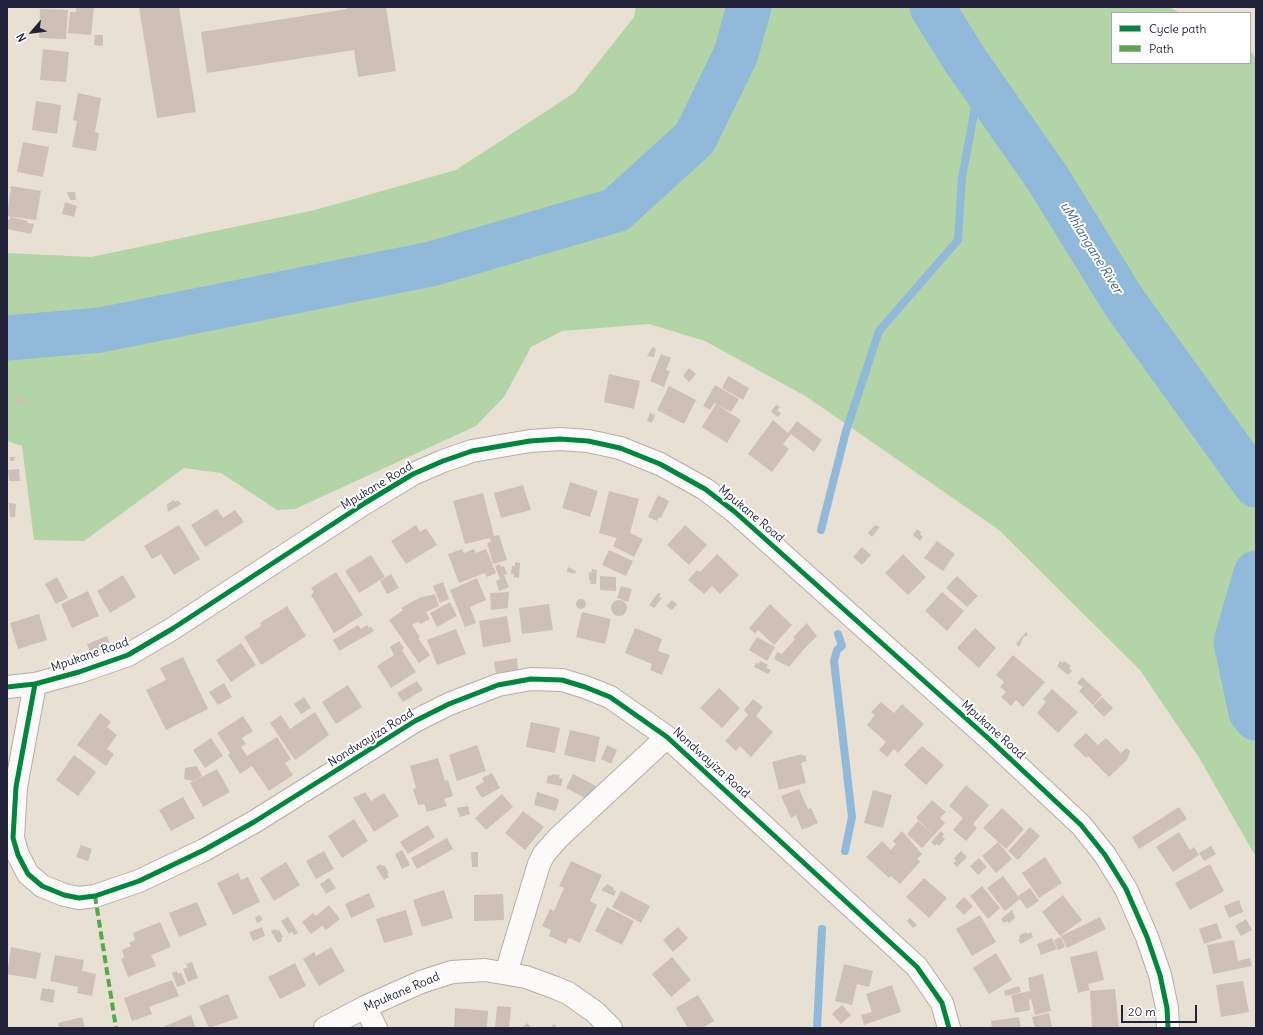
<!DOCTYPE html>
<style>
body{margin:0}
#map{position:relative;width:1263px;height:1035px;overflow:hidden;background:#e8e0d2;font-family:Delius,sans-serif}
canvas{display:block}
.frame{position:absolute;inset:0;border:8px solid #22223b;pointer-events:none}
.legend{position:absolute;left:1111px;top:12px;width:140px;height:52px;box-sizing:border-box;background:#fff;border:1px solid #a7a7b1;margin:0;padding:5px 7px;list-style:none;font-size:12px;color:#22223b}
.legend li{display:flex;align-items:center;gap:8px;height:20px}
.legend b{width:20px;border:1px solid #a7a7b1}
.north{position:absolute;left:12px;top:12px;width:40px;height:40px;-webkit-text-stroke:3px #fff;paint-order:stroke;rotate:242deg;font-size:11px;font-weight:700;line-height:16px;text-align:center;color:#22223b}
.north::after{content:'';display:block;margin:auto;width:14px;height:18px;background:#22223b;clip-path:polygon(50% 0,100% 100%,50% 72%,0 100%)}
.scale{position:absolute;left:1121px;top:1005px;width:76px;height:18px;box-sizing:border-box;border:2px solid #22223b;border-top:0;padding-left:5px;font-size:12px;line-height:14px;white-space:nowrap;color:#22223b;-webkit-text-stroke:3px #fff;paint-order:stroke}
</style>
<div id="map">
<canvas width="1263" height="1035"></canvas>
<div class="frame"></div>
<ul class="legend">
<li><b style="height:5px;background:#00873e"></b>Cycle path</li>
<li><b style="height:5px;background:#53aa46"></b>Path</li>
</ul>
<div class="north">N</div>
<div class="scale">20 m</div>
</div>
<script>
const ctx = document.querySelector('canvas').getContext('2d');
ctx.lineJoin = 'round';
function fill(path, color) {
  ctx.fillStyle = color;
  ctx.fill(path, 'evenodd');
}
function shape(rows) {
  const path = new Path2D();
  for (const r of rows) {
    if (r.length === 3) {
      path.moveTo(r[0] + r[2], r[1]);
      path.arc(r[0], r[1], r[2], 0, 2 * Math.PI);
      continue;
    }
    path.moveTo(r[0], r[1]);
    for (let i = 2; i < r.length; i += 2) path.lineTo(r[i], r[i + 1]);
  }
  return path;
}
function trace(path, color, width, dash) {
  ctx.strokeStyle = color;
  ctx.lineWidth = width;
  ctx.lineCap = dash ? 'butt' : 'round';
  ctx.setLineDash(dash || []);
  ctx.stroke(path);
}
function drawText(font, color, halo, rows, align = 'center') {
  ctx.font = font + ' Delius,sans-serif';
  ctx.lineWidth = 4;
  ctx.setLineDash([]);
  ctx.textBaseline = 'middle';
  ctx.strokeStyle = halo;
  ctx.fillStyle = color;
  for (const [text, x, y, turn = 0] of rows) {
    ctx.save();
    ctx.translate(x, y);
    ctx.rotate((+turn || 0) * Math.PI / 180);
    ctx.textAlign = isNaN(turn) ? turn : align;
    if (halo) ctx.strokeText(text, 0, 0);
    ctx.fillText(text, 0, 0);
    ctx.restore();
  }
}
fill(shape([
 [636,7,1169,7,1180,13,1112,13,1112,63,1250,63,1250,50,1256,59,1256,857,1198,756,1140,670,999,530,807,397,705,341,649,324,562,331,531,347,504,397,476,426,295,509,277,510,221,473,184,468,84,541,34,540,22,446,7,441,7,253,91,257,315,210,456,170,574,93,634,17]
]), '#b3d4a7');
trace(shape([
 [821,530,846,431,879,331,958,240,962,178,980,81],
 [838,634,842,646,837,650,834,661,852,817,845,851],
 [817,1028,822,929]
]), '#91bada', 8);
trace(shape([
 [932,7,965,60,1048,179,1124,302,1256,485],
 [7,338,100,330,431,264,616,210,695,138,736,54,749,7],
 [1256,573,1236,642,1251,712,1256,718]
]), '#91bada', 45);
fill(shape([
 [76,7,94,7,91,35,68,33,70,12,76,12],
 [139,7,179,7,196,112,157,118],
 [347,7,386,7,396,71,358,77,354,50,207,73,201,32,347,9],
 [40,9,68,10,66,39,39,38],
 [95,35,103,35,103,46,94,45],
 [43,49,69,52,66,82,40,80],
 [78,93,101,98,95,132,99,133,96,151,72,147,77,121,73,120],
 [36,101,61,105,57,134,32,130],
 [23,142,49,147,43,177,17,172],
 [11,186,41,191,36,220,7,216],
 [67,192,75,192,76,200,70,200],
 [65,202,77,206,74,217,62,214],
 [10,217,28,221,27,223,34,224,31,234,7,229,7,219,10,220],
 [652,347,656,349,654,357,647,356],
 [661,354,671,358,666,370,670,371,664,387,650,381],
 [689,368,696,374,689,382,683,376],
 [609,374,640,381,634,409,604,402],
 [728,376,749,388,743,400,722,388],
 [715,385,739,399,731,412,714,403,710,410,703,406],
 [669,386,696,400,684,424,657,410],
 [18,397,24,399,22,405,16,404],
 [716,404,741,420,727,443,702,427],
 [776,405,780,407,777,410,781,413,778,417,771,412],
 [650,413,655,415,652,423,647,421],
 [773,420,788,433,797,421,822,440,814,452,791,434,783,444,789,449,772,472,748,454],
 [10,457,15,457,14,461,10,461],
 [19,469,20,481,9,481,8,470],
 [570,482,598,491,590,517,562,508],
 [523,485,531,510,501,518,494,493],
 [609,491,639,499,630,533,643,539,634,557,613,546,617,538,599,533],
 [483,493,494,536,499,535,507,560,493,564,487,543,491,542,490,538,465,544,453,501],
 [658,495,669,501,661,518,659,517,657,521,648,517],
 [174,500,175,502,178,500,181,504,168,512,167,504],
 [9,503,16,504,15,517,10,517],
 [217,509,223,518,235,510,244,522,205,547,191,525],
 [179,525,200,559,174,575,161,554,152,559,144,546],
 [416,525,420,532,426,528,437,545,406,564,391,541],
 [685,525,707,545,689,565,667,545],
 [875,525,880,527,872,537,868,533],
 [917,529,921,532,920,534,923,537,920,541,913,535],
 [937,541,955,554,943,571,924,558],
 [862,547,871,555,862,565,853,557],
 [462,549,464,553,474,549,476,553,486,549,496,573,487,577,485,573,459,583,448,554],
 [609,550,633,561,626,576,602,565],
 [717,554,739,575,720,594,712,586,704,594,688,580,697,570,700,572],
 [903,554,926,577,908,595,885,573],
 [371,555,385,577,359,593,345,571],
 [515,562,520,563,519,578,513,577,514,574,511,574,512,566,515,566],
 [500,564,501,567,504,566,507,574,504,575,509,587,499,591,496,581,500,579,495,566],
 [568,567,576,571,575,574,567,572],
 [592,569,597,570,596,584,590,584,591,581,589,580,589,572,591,573],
 [336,572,363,615,334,633,311,595,314,592,311,588],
 [391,574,399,588,387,594,380,581],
 [123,575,136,597,110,613,97,591],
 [600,576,616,577,616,591,600,590],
 [957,576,978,596,967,607,946,588],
 [57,577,68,598,56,604,45,584],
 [477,578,486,600,470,607,476,623,465,627,450,590],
 [443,582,449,599,440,603,433,586],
 [621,586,632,589,628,602,617,598],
 [88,591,99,616,72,628,61,604],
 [509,592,508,608,491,610,490,593],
 [942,592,964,611,947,631,925,611],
 [658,593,661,594,659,597,662,598,654,608,649,605],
 [435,594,439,606,426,612,430,619,420,624,419,621,412,625,420,637,418,638,430,655,419,663,389,620,403,610,401,608,419,598],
 [581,604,5],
 [672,600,677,604,672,610,666,606],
 [619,608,8],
 [450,602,457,616,437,627,430,613],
 [549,604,553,630,522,634,519,608],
 [770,604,792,625,774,645,758,630,755,634,749,628],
 [287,606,306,636,261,665,244,637,261,626,260,623],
 [582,612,611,619,605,644,576,637],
 [39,614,47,640,18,649,10,623],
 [507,616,511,642,483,647,479,621],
 [807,623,817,636,804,649,789,667,774,659,777,652,782,654,795,639,793,637],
 [358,625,361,629,367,625,369,628,371,626,374,631,339,651,333,640],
 [635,628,662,639,658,651,670,655,662,675,650,670,652,664,625,653],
 [975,628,996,648,979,668,957,648],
 [456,629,466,654,437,665,427,640],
 [1026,632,1028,634,1026,637,1024,636,1019,647,1016,644],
 [107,636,109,642,101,645,104,650,91,655,87,644],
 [757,637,775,647,767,661,749,650],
 [399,641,404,648,402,650,416,672,391,688,377,666,394,655,390,647],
 [241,643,256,665,231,682,216,660],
 [1013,655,1045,682,1023,707,1016,700,1011,706,1001,697,1006,692,1000,687,1004,682,996,675],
 [183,657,208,709,166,730,146,690,166,680,160,668],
 [517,658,518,671,496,674,494,662],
 [760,661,768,665,766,668,771,670,768,674,754,667,756,663,759,664],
 [1060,661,1063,663,1064,661,1071,666,1069,668,1072,671,1068,675,1057,666],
 [1082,677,1102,695,1093,705,1079,691,1083,687,1077,683],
 [417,681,423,690,403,702,397,693],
 [224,683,232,697,218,705,209,692],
 [348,685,362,707,336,724,322,702],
 [719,688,740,708,722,728,700,708],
 [1052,689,1078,712,1058,733,1037,713,1046,702,1043,699],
 [304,697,311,708,301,714,294,704],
 [1102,697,1113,708,1104,717,1093,706],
 [753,699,763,707,756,716,773,732,751,757,740,746,736,751,725,741,748,715,744,710],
 [881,702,894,713,902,704,924,724,898,753,894,749,887,757,879,750,886,742,867,725,875,715,871,712],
 [315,712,329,735,295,760,270,723,281,715,290,729],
 [100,713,111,722,107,727,117,735,107,749,114,754,106,766,77,745],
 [243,716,253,731,242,738,246,744,241,747,247,756,277,737,291,759,285,763,293,775,269,791,252,766,240,774,228,755,230,753,217,733],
 [531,722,560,728,555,753,526,747],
 [570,730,600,737,595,762,564,755],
 [1086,733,1098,745,1106,738,1121,753,1126,748,1130,751,1127,760,1109,777,1088,756,1086,758,1073,745],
 [211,738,223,756,205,768,193,750],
 [477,745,486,771,457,781,449,755],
 [607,745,617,750,611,764,601,759],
 [922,746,944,765,926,785,904,765],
 [802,754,802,756,805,755,807,761,801,763,806,783,779,790,772,762],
 [74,755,96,772,78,796,56,780],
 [438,758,445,781,448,780,453,796,444,799,447,806,427,812,424,804,418,805,413,789,416,788,410,766],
 [197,766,202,776,193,781,184,779,185,768],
 [217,769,230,792,203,807,190,783],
 [492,773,500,788,482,798,475,787,484,782,482,778],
 [552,774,560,775,559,778,563,779,561,786,546,783,548,775,551,776],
 [573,774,596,786,589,800,566,788],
 [966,785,989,805,973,824,977,828,966,841,953,830,963,818,949,806],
 [799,789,808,809,811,808,818,823,802,830,796,815,791,818,781,796],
 [873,790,892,795,883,828,864,823],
 [365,792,371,801,384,793,399,816,374,832,353,798],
 [537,792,559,799,556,811,534,805],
 [502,794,513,807,486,830,475,818],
 [183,797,195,818,171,831,159,810],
 [932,800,946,812,940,818,945,823,934,835,916,818],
 [468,806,470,814,460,817,457,808],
 [1179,807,1187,819,1139,849,1132,837],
 [1002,808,1024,829,1006,849,983,828],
 [523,811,544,827,525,850,505,833],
 [354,819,368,841,342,858,328,836],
 [918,821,934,835,922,848,907,834],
 [428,825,435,837,408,854,400,842],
 [1030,827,1040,836,1018,860,1008,851],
 [902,831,922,854,917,859,920,862,900,884,891,876,889,878,866,857,882,841,891,850,896,844,893,841],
 [941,831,944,834,942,837,945,839,939,846,937,844,935,846,931,842],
 [1179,832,1190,850,1194,847,1199,855,1173,872,1156,847],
 [447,838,453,849,417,869,411,858],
 [998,842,1012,859,996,873,982,856],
 [81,845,92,849,88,861,76,857],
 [1211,846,1216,854,1204,861,1199,853],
 [402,850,410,865,402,869,395,854],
 [324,851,334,869,316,879,306,861],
 [961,851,967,857,957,867,953,863,956,861,954,858],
 [471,852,478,852,478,867,472,867],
 [1045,857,1062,883,1039,898,1022,873],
 [979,858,987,867,978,875,970,866],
 [571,861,602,875,590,901,597,905,580,943,569,938,566,944,549,936,551,930,542,926,550,909,554,911,564,888,559,886],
 [286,862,300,885,274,901,260,878],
 [381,864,382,866,384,865,389,873,387,874,389,877,384,880,376,867],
 [1210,864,1224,891,1190,910,1175,883],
 [238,873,241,880,248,877,260,902,233,915,217,883],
 [1003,876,1018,896,1030,888,1039,901,1027,909,1020,899,1005,911,987,888],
 [329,878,336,888,326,894,320,884],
 [924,878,947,898,929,918,906,897],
 [607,884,614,888,613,890,616,891,614,896,601,890],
 [982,886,1000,908,988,919,970,896],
 [444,890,453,918,422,927,413,900],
 [621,891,650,906,641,923,612,907],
 [369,893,375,907,351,918,345,904],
 [503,894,504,920,474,921,474,895],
 [1063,895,1082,920,1060,936,1042,912],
 [964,897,973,906,964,915,955,906],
 [1239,900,1243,912,1229,918,1224,906],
 [197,902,207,925,179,937,169,913],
 [329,905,340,919,326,930,322,926,311,934,302,922,313,913,316,916],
 [607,907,634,921,622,945,595,931],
 [406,910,413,935,384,943,376,919],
 [1012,910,1015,918,1009,923,1007,921,1004,923,1001,919],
 [260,915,263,920,257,923,255,917],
 [980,915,996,942,972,956,956,929],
 [288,917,298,933,294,935,292,932,289,934,281,921],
 [1100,917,1106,929,1067,948,1061,936],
 [910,918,917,925,913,928,907,921],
 [1246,919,1252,930,1241,936,1235,926],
 [160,922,171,947,151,955,156,966,128,977,121,959,124,957,122,950,131,946,129,943,135,940,133,933],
 [1217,923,1222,938,1204,944,1199,929],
 [262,927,265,936,253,941,249,932],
 [678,927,688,938,673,952,663,940],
 [276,929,277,931,279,930,283,937,281,938,282,941,278,943,271,931],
 [1026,932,1027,934,1031,932,1033,937,1021,944,1018,940,1020,939,1019,936],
 [1061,937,1065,947,1058,950,1054,940],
 [1052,938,1057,949,1041,955,1037,944],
 [1234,940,1238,961,1250,958,1252,966,1213,974,1207,945],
 [11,947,41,953,36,979,7,974],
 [331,947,345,971,319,986,303,959,314,952,316,956],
 [1097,951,1104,980,1088,984,1090,990,1078,993,1070,957],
 [996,953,1012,980,989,994,973,968],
 [55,955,84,960,82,971,96,974,92,996,77,993,78,987,50,981],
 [672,957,691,980,671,997,652,974],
 [192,962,198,978,188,982,183,969,188,967,186,964],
 [295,963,306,986,280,999,268,977],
 [844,964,873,971,869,987,857,984,852,1005,835,1001],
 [177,971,178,974,181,972,186,984,177,987,172,973],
 [1043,974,1051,1011,1035,1015,1031,999,1029,1000,1030,1010,1015,1013,1011,995,1030,991,1028,978],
 [172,980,179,996,149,1007,152,1014,132,1021,124,998],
 [1243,981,1249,1012,1221,1017,1216,985],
 [892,985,901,1012,864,1025,861,1015,872,1012,866,994],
 [1019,986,1021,992,1005,996,1004,991],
 [42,988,55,990,53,1003,40,1000],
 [1115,989,1119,1028,1092,1028,1090,991],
 [228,994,238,1018,209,1028,199,1006],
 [698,995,714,1021,702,1028,688,1028,676,1008],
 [842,1005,851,1015,841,1024,832,1014],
 [497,1006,511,1007,509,1028,495,1028],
 [455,1008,488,1011,487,1028,454,1028],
 [1049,1013,1052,1028,1035,1028,1032,1017],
 [191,1015,196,1028,164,1028,163,1027],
 [82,1017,85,1028,59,1028,58,1023],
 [1019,1017,1021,1028,992,1028,991,1021],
 [527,1023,532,1028,522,1028],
 [554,1024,558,1028,550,1028]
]), '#cfc0b7');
const minor = shape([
 [35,684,16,787,13,838,18,855,28,874,42,886,64,895,79,898,95,896,139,881,204,850,254,822,415,721,449,704,498,685,531,679,562,680,585,687,610,697,667,737,917,967,942,1003,949,1028],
 [7,687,35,684,79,672,128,655,172,629,365,503,413,474,443,461,472,451,530,441,560,439,588,441,620,448,660,464,705,489,735,512,989,739,1081,825,1105,855,1126,889,1147,937,1160,975,1167,1008,1168,1028],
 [506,973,539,864,544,854,558,838,667,737],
 [365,1007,376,1028],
 [325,1028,365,1007,421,982,452,972,485,970,526,977,556,988,568,993,595,1012,611,1028]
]);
trace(minor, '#b3aea8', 24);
trace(minor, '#fcfaf8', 22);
trace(shape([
 [95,896,116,1028]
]), '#53aa46', 4, [8, 4]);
trace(shape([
 [35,684,16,787,13,838,18,855,28,874,42,886,64,895,79,898,95,896,139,881,204,850,254,822,415,721,449,704,498,685,531,679,562,680,585,687,610,697,667,737,917,967,942,1003,949,1028],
 [7,687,35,684,79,672,128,655,172,629,365,503,413,474,443,461,472,451,530,441,560,439,588,441,620,448,660,464,705,489,735,512,989,739,1081,825,1105,855,1126,889,1147,937,1160,975,1167,1008,1168,1028]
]), '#00873e', 5);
drawText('12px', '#22223b', '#fff', [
 ["Mpukane Road",377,486,-31],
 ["Mpukane Road",751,514,40],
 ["Mpukane Road",90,655,-19],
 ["Mpukane Road",993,730,42],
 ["Nondwayiza Road",371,738,-32],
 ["Nondwayiza Road",711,763,42],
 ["Mpukane Road",402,992,-23]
]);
drawText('italic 13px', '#435f84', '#fff', [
 ["uMhlangane River",1091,248,58]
]);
</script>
